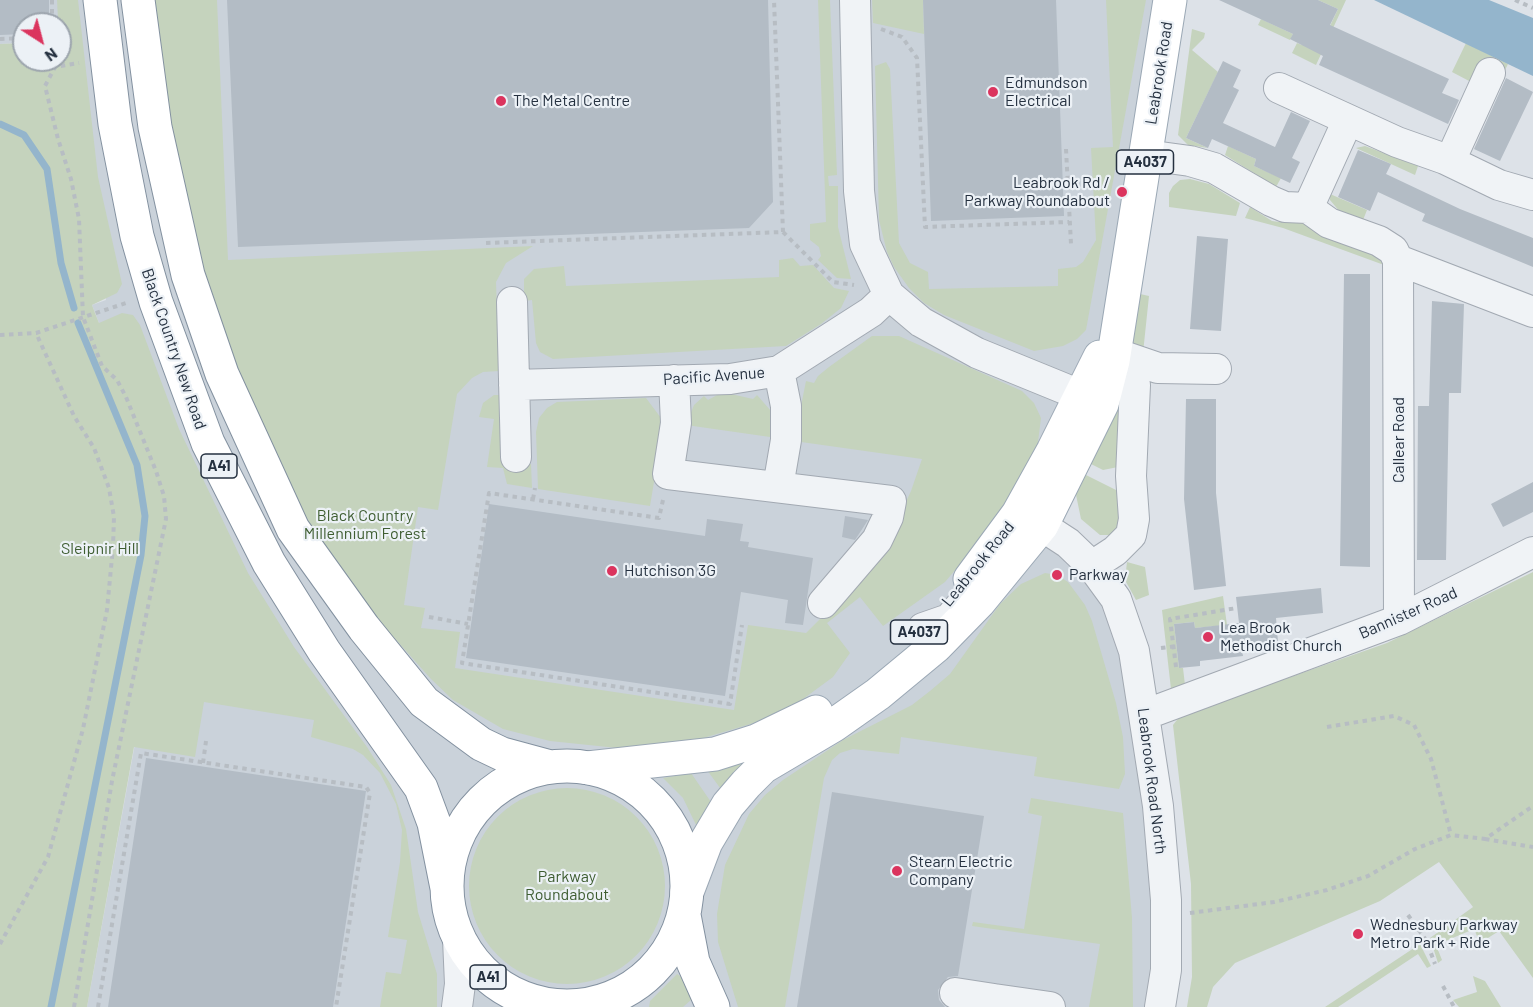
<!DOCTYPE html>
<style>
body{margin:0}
#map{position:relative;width:1533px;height:1007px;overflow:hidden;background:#dde2e8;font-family:Barlow,sans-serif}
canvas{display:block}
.north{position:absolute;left:12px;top:12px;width:60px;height:60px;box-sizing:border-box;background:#ecf1f6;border:2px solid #9ca4ad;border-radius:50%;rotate:144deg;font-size:16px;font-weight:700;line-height:24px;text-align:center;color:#253140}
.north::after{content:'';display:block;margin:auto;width:21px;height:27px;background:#db345e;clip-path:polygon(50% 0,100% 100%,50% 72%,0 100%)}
</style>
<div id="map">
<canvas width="1533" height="1007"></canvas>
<div class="north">N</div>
</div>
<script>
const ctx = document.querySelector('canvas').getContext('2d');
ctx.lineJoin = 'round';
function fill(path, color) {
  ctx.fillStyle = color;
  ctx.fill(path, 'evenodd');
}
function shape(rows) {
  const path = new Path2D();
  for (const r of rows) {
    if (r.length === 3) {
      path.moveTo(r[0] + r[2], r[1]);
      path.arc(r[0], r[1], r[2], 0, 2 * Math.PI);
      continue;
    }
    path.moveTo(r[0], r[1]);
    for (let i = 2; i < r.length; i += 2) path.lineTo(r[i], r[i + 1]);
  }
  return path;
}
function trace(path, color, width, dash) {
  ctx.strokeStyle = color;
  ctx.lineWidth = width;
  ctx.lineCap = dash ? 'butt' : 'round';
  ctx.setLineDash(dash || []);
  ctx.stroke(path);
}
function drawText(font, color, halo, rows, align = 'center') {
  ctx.font = font + ' Barlow,sans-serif';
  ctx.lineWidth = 4.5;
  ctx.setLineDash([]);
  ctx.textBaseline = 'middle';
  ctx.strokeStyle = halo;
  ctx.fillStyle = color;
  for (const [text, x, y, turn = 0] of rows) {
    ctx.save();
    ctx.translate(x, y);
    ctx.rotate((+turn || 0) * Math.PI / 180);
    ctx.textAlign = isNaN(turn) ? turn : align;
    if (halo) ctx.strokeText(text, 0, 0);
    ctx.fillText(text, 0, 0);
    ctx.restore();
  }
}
fill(shape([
 [0,0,1170,0,1117,324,1042,524,1068,543,1134,651,1160,1007,87,1007,155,634,99,323,92,305,106,300,60,24,24,24,24,43,0,44]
]), '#cad2da');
fill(shape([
 [57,0,78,0,98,177,122,284,117,293,92,305,95,313,99,323,122,313,133,315,140,325,179,429,248,573,294,647,367,747,391,785,406,829,418,912,437,974,437,1007,380,1007,386,972,401,974,407,940,388,937,400,862,402,830,396,804,380,773,363,755,353,749,311,737,314,720,204,702,195,757,134,747,87,1007,0,1007,0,44,24,43,24,60,60,60],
 [149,0,217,0,228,260,533,246,506,263,496,282,499,371,483,372,472,378,457,394,438,510,418,507,404,605,425,608,421,628,460,632,455,668,734,710,748,625,806,633,836,603,898,519,911,491,922,459,794,441,806,381,814,383,818,376,829,367,872,336,899,336,1022,391,1034,403,1041,418,1037,450,990,529,945,582,883,626,860,597,827,623,850,653,833,677,799,702,771,718,656,752,550,741,503,729,453,700,431,679,364,604,314,534,227,346,208,292,171,150],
 [818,0,830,0,837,175,828,176,829,186,838,186,838,227,851,279,837,278,818,260,821,256,819,247,810,240,810,224,826,222],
 [872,0,923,0,924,34,873,23],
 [1106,0,1146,0,1086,330,1077,339,1063,346,1034,351,944,315,924,303,909,288,894,267,887,252,879,220,875,66,886,62,890,69,899,243,910,263,928,272,929,289,1058,286,1058,269,1076,267,1083,262,1096,240,1091,148,1113,147],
 [1318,0,1346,0,1316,65,1292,53,1297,43,1302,45,1304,39,1320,47,1338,9],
 [1261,19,1293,34,1290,40,1258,25],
 [1192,29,1205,33,1204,38,1192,50,1218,72,1186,138,1208,148,1188,145,1178,135],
 [1466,43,1508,64,1502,76,1471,82,1452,72],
 [1228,146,1256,159,1254,166,1281,178,1276,187,1225,155],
 [1365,146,1418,166,1415,175,1356,148],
 [1190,179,1209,184,1240,203,1236,216,1169,207,1169,193,1173,186,1180,180],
 [1330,194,1367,210,1363,220,1340,212,1330,200],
 [1250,207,1272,221,1287,223,1299,220,1381,258,1384,265,1283,228,1245,218],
 [793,258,800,266,813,265,834,288,849,291,841,308,821,324,786,346,553,359,540,352,536,343,532,300,524,301,524,279,534,269,564,266,566,286,779,277,779,260],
 [1140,294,1149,296,1143,353,1127,343],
 [1121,369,1118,467,1103,470,1085,461],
 [719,394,731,394,753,399,757,395,771,411,777,438,686,425,694,405,704,396,708,400],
 [494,395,503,395,505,464,531,464,532,488,507,484,503,468,487,467,494,419,479,417,483,403],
 [646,398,664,422,650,506,538,489,536,432,539,418,547,408,557,402],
 [1078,471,1116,490,1122,498,1126,520,1111,535,1100,535,1081,519,1075,490],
 [1127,562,1145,567,1149,595,1136,600,1125,580],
 [1533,572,1533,978,1499,931,1480,943,1474,929,1436,945,1442,960,1438,963,1430,938,1473,907,1439,862,1380,901,1235,963,1213,987,1207,1007,1187,1007,1192,977,1191,884,1173,725,1180,716,1387,643],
 [1045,573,1057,575,1068,582,1085,605,1092,621,1116,703,1123,737,1125,774,1119,789,1034,776,1037,757,901,737,899,754,853,749,840,753,832,760,824,778,785,1007,738,1007,718,942,717,914,725,865,749,814,765,795,783,780,843,740,912,705,930,691,950,674,1000,604,1021,584],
 [1223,596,1227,625,1195,628,1194,622,1174,624,1179,668,1183,668,1185,685,1171,689,1162,610],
 [756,755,723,792,707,770],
 [691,773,711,802,697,827,683,798,663,778],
 [567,886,98],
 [1031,798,1123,813,1132,918,1133,1007,1089,1007,1100,944,972,926,973,922,1024,929,1042,816,1028,813],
 [1420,944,1431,966,1427,968,1418,954,1338,1007,1325,1007],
 [677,974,683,978,692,999,683,1007,649,1007,650,1001],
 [1473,976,1485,981,1501,1007,1459,1007,1453,1000,1477,992]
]), '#c5d3bd');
fill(shape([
 [1374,0,1489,0,1533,18,1533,76]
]), '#94b5cc');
trace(shape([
 [0,124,24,135,47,169,61,263,74,308],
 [51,1007,141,555,145,516,137,465,78,323]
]), '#94b5cc', 7);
fill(shape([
 [0,0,49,0,49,24,24,24,24,34,0,35],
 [227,0,768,0,773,202,749,228,238,247],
 [923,0,1056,0,1064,216,931,221],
 [1219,0,1318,0,1338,9,1330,25,1449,79,1442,93,1459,100,1448,124,1319,65,1323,56,1290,39,1293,34],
 [1223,61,1241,70,1233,87,1239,90,1223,123,1275,147,1291,112,1310,121,1292,158,1300,162,1290,183,1254,166,1256,159,1212,139,1208,148,1186,138],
 [1506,78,1533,92,1500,161,1474,149],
 [1358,150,1391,164,1386,174,1460,209,1533,238,1533,267,1422,221,1425,214,1378,192,1370,211,1338,197],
 [1197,236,1228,239,1221,331,1190,329],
 [1344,274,1370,274,1370,567,1340,566],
 [1432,301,1464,304,1461,393,1449,393,1446,560,1417,560,1418,406,1429,406],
 [1186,399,1216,399,1216,493,1226,586,1194,590,1184,499],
 [1533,482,1533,512,1503,527,1491,504],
 [489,504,705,536,707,519,743,524,740,541,749,542,748,547,813,558,803,625,785,623,788,600,741,592,725,696,466,658],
 [845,516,868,520,855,540,842,537],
 [1321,588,1323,613,1276,618,1278,642,1241,645,1243,656,1200,661,1200,666,1179,668,1174,624,1194,622,1195,628,1239,623,1236,597],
 [146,758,366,791,333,1007,108,1007],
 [832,792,984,816,958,976,948,977,938,990,939,1000,945,1007,797,1007]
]), '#b3bcc5');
const minor = shape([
 [855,0,859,191,865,244,889,295,921,322,977,353,1102,404],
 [1279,88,1397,142,1445,159,1499,185,1533,195],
 [1146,155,1190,161,1214,168,1271,201,1285,207,1308,208,1329,223,1379,241,1393,250,1398,260,1399,620],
 [1450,161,1490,73],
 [1308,208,1348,120],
 [1398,260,1533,312],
 [512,302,516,457],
 [1114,353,1158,368,1216,369],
 [674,380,676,423,668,474,891,501,888,517,877,540,823,603],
 [514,385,730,379,779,371,871,312,889,295],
 [778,487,786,440,786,406,779,371],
 [1022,513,1068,543,1092,566,1116,599,1134,651,1158,806,1166,900,1166,970,1160,1007],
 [1092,566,1115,551,1131,535,1134,519,1131,476,1135,385],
 [923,628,949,619,965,601],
 [1144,715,1399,620,1533,552],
 [955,993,994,999],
 [457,1007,460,984,458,939],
 [547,1007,550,1006],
 [992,1007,994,999,1050,1007]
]);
const major = shape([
 [970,579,1018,514,1053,451,1100,357],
 [588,768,715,754,756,741,816,712],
 [687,892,706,842,728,805,746,784,763,767,834,725,878,694,936,646,979,602,1042,525,1102,404,1113,361,1170,0]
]);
const highway = shape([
 [100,0,115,124,137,236,156,302,208,443,269,563,324,651,421,788,434,823,447,888],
 [138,0,155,127,188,275,222,374,293,529,364,628,424,702,481,744,502,754,550,767],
 [567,886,120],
 [684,915,693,962,713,1007]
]);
trace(minor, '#a2a9b2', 32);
trace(major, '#9ba8b5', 35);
trace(highway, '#8391a0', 35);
trace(shape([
 [52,0,52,24],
 [1515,0,1533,8],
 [881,29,902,37,917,58,925,227,1069,222],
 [0,39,24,38],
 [1066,149,1071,244],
 [783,232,833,282,854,285],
 [486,243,783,232,774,0],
 [0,335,36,333,129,302],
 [533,499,535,488],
 [663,500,659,518,489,493,462,663,730,704,742,625],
 [429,617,468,624],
 [1161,648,1177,646],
 [1176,667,1170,619,1237,608],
 [1327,727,1394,716,1414,725,1431,759,1451,835],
 [203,763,206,741],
 [1485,839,1533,847],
 [1190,913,1274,902,1327,890,1368,876,1415,849,1451,835,1485,839,1533,806],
 [1408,915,1426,940,1435,964],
 [0,944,48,857,83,729,107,610,113,547,114,517,109,488,94,448,74,416,36,333],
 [1443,986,1454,1007],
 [74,1007,112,781,166,519,164,496,156,471,126,397,117,380,102,366,83,317,79,219,71,179,58,139,45,86,55,67,79,63],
 [98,1007,141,753,366,787,370,793,336,1007]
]), '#b7bdc3', 4, [4.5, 4.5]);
trace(minor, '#f0f3f6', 30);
trace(major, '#fff', 33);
trace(highway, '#fff', 33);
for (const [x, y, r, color] of [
 [993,92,6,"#db345e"],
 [501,101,6,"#db345e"],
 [1122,192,6,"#db345e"],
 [612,571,6,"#db345e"],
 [1057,575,6,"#db345e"],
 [1208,637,6,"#db345e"],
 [897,871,6,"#db345e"],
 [1358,934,6,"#db345e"]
]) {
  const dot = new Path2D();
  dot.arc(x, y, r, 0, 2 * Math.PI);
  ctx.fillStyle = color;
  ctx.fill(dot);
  trace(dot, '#ecf1f6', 2);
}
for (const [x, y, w] of [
 [1145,162,57],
 [219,466,36],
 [919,632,57],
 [488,977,36]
]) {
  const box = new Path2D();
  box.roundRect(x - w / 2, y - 12, w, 24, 4.5);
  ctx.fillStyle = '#ecf1f6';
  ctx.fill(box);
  trace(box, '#253140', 1.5);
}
drawText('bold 15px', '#253140', null, [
 ["A4037",1145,162],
 ["A41",219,466],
 ["A4037",919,632],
 ["A41",488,977]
]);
drawText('16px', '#253140', '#ecf1f6', [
 ["Leabrook Road",1159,73,-81],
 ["Black Country New Road",174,349,71],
 ["Pacific Avenue",714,376,-4],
 ["Callear Road",1399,440,-90],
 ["Leabrook Road",978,564,-51],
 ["Bannister Road",1408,613,-24],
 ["Leabrook Road North",1152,781,83]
]);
drawText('16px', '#253140', '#ecf1f6', [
 ["Edmundson",1005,83],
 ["Electrical",1005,101],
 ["The Metal Centre",513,101],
 ["Leabrook Rd /",1110,183,"right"],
 ["Parkway Roundabout",1110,201,"right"],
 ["Hutchison 3G",624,571],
 ["Parkway",1069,575],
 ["Lea Brook",1220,628],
 ["Methodist Church",1220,646],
 ["Stearn Electric",909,862],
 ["Company",909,880],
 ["Wednesbury Parkway",1370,925],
 ["Metro Park + Ride",1370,943]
], 'left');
drawText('16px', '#3e5d31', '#ecf1f6', [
 ["Black Country",365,516],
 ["Millennium Forest",365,534],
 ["Sleipnir Hill",100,549],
 ["Parkway",567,877],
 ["Roundabout",567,895]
]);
</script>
